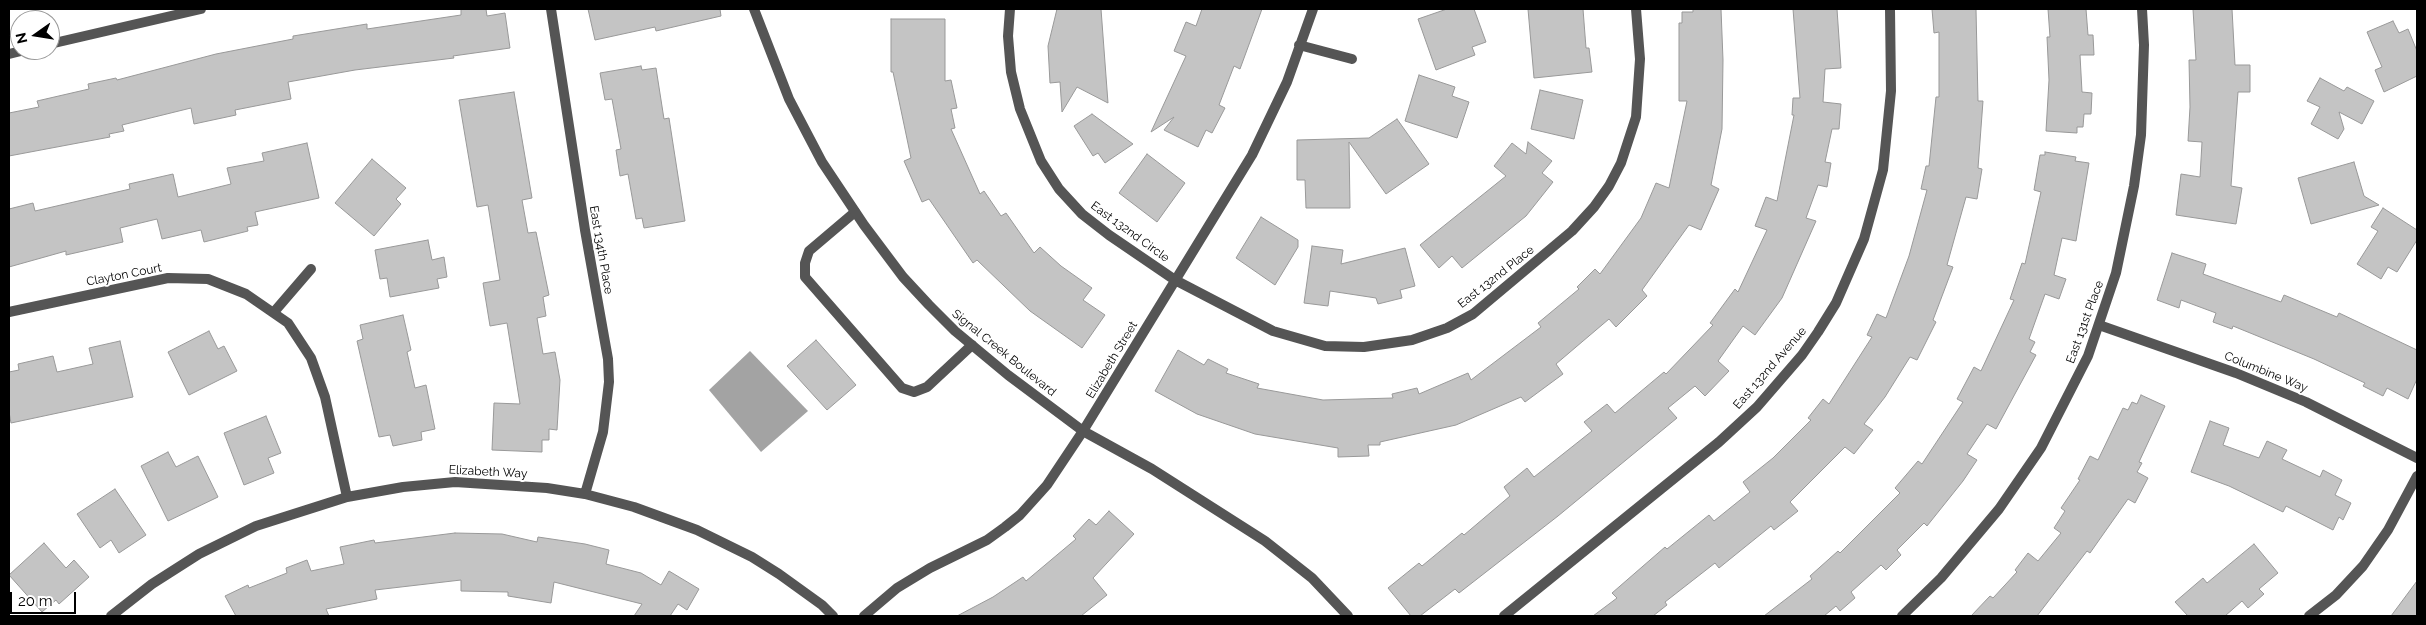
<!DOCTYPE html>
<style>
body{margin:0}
#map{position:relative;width:2426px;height:625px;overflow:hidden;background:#fff;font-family:Raleway,sans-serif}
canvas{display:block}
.frame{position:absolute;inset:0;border:10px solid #000;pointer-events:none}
.north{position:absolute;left:10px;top:10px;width:50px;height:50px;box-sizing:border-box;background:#fff;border:1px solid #999;border-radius:50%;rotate:257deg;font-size:14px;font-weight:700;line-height:20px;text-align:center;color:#000}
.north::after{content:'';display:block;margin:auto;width:18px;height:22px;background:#000;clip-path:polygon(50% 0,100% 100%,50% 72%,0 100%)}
.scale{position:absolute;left:10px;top:592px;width:66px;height:22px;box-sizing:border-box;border:2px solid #000;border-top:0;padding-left:6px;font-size:15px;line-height:18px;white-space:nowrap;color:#000;-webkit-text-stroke:4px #fff;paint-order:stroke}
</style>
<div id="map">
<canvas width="2426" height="625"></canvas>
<div class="frame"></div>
<div class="north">N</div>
<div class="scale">20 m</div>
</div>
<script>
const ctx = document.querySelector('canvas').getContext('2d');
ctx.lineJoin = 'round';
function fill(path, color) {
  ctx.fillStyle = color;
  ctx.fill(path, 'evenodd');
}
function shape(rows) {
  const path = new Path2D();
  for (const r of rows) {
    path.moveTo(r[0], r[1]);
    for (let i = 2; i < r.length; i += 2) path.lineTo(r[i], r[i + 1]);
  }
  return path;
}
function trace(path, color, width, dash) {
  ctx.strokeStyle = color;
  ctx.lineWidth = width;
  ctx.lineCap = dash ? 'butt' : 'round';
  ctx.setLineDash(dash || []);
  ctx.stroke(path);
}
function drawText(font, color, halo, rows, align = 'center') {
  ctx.font = font + ' Raleway,sans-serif';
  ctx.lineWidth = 4;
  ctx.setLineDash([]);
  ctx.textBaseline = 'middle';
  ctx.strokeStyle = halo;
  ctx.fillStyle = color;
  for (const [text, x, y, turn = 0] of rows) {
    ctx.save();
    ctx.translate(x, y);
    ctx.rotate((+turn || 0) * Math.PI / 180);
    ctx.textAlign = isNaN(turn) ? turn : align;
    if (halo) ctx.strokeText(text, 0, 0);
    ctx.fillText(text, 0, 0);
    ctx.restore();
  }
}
fill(shape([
 [750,351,808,411,761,452,709,390]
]), '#a3a3a3');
const building = shape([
 [461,9,486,9,487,16,505,13,510,48,453,56,454,58,355,70,288,82,291,99,235,110,236,115,194,124,191,108,122,125,124,131,109,134,110,137,9,156,9,113,39,107,37,101,89,89,88,84,116,78,117,80,216,54,293,39,293,36,367,24,367,29,461,15,461,9],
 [588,9,720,9,721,16,656,31,655,27,595,40,588,9],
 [1057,9,1101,9,1108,103,1077,87,1062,112,1060,82,1050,83,1048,46,1057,9],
 [1202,9,1262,9,1240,69,1234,66,1219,105,1225,108,1212,133,1206,130,1198,147,1164,130,1174,117,1151,132,1186,56,1174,51,1186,22,1196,26,1202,9],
 [1447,9,1474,9,1486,42,1472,47,1475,55,1436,70,1418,19,1447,9],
 [1528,9,1583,9,1586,48,1589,48,1592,72,1534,78,1528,9],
 [1693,9,1721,9,1723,60,1722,129,1711,185,1719,189,1701,230,1689,225,1642,290,1647,296,1616,327,1609,319,1556,364,1563,374,1525,402,1521,397,1456,425,1380,442,1380,445,1368,445,1369,456,1338,457,1338,448,1255,434,1197,414,1155,391,1178,350,1204,365,1208,359,1228,369,1226,373,1259,384,1257,388,1323,400,1393,398,1392,394,1417,388,1419,394,1468,373,1471,380,1541,327,1538,323,1579,289,1577,287,1595,269,1600,274,1641,218,1656,183,1669,188,1687,101,1679,101,1679,23,1682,23,1682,12,1693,12,1693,9],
 [1793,9,1837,9,1841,68,1825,69,1823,102,1841,104,1839,129,1832,129,1825,162,1831,163,1827,187,1818,185,1806,218,1816,221,1782,298,1755,335,1743,326,1718,361,1729,371,1705,396,1695,386,1668,408,1677,418,1558,516,1459,593,1455,589,1420,616,1411,616,1388,588,1419,563,1422,566,1462,533,1464,535,1510,496,1504,487,1527,468,1534,477,1592,431,1584,422,1607,404,1615,413,1664,372,1666,374,1713,325,1710,323,1735,289,1738,292,1767,230,1755,226,1766,197,1777,201,1794,115,1792,115,1793,98,1800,98,1793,9],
 [1932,9,1976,9,1978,101,1983,101,1978,168,1982,169,1977,199,1966,197,1947,265,1953,267,1933,320,1936,322,1917,360,1910,357,1885,397,1864,424,1873,430,1854,454,1845,447,1790,502,1798,511,1774,530,1771,526,1719,568,1715,563,1665,602,1667,605,1653,616,1593,616,1617,598,1612,593,1665,547,1667,549,1709,515,1714,521,1750,492,1743,482,1773,458,1811,420,1808,418,1823,399,1829,404,1872,337,1867,335,1877,314,1886,318,1909,256,1927,190,1921,189,1926,166,1929,166,1936,97,1939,97,1939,32,1934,33,1932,9],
 [2048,9,2086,9,2088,35,2093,35,2094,55,2080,55,2082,92,2092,93,2091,114,2084,114,2083,127,2077,127,2077,133,2046,131,2049,80,2047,37,2050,37,2048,9],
 [2193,9,2232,9,2235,65,2250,65,2250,92,2238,92,2231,186,2242,188,2236,224,2176,215,2181,174,2200,177,2202,142,2188,141,2190,107,2189,60,2196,60,2193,9],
 [891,19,945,19,945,81,951,80,957,108,951,109,955,128,951,129,980,194,984,191,1001,216,1006,213,1034,253,1040,247,1061,266,1092,288,1083,300,1105,315,1082,348,1030,311,977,260,973,263,929,199,922,202,904,161,911,158,893,72,891,72,891,19],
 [2393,21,2399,33,2408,29,2417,51,2417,76,2384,92,2375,70,2382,67,2367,32,2393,21],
 [641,66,642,70,656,68,664,119,669,118,685,221,644,228,642,218,636,219,628,174,620,176,616,150,621,149,612,99,605,100,600,73,641,66],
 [1419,75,1455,87,1452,96,1469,102,1457,138,1405,121,1419,75],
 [2320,78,2344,91,2347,87,2374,101,2362,124,2339,112,2344,129,2338,139,2311,124,2320,107,2307,101,2320,78],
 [1540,90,1583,100,1574,139,1531,129,1540,90],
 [514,92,532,198,522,200,528,233,536,232,549,295,543,297,546,316,537,318,543,354,555,352,560,380,557,430,549,429,549,440,542,440,542,452,492,450,494,403,520,404,507,323,490,326,483,283,500,280,488,205,477,207,459,100,514,92],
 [1092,114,1133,144,1105,163,1098,153,1093,156,1074,126,1092,114],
 [1397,119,1429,164,1386,194,1349,142,1350,208,1306,208,1305,180,1297,180,1297,140,1369,138,1397,119],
 [1528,142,1552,161,1542,173,1553,182,1526,216,1462,268,1452,256,1439,268,1420,245,1506,176,1494,166,1512,143,1526,154,1528,142],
 [307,143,319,198,255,212,258,225,247,227,248,231,204,242,201,230,162,239,157,219,120,228,123,242,66,255,66,251,9,267,9,209,33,203,35,211,130,189,129,184,173,174,178,197,231,184,227,168,264,161,262,153,307,143],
 [2045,152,2076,157,2075,161,2089,163,2076,241,2062,238,2054,275,2066,279,2059,299,2045,294,2029,339,2035,342,2030,352,2036,355,1996,429,1987,424,1967,454,1977,460,1963,481,1927,526,1924,523,1897,550,1901,555,1886,570,1881,565,1851,592,1855,598,1840,611,1836,606,1824,616,1764,616,1812,579,1810,576,1838,551,1840,553,1900,493,1895,488,1918,461,1922,464,1963,402,1957,399,1974,367,1981,371,2014,300,2010,299,2022,263,2025,264,2041,192,2034,190,2040,155,2045,155,2045,152],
 [1147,154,1185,183,1157,222,1119,193,1147,154],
 [372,159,406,188,396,199,401,204,374,236,335,203,372,159],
 [2354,162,2364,196,2379,205,2311,224,2298,178,2354,162],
 [2383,208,2417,230,2417,240,2397,272,2388,267,2381,279,2357,264,2378,231,2371,227,2383,208],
 [1261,217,1298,240,1298,247,1275,285,1236,258,1261,217],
 [428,240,432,260,444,257,447,277,437,279,439,288,390,297,387,278,380,279,375,250,428,240],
 [1312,246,1343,250,1341,264,1405,248,1415,286,1400,290,1402,298,1378,304,1376,298,1330,291,1328,306,1304,303,1312,246],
 [2172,253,2206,264,2203,274,2281,302,2284,295,2337,317,2339,313,2417,350,2417,379,2408,399,2387,388,2383,396,2363,386,2365,383,2314,359,2233,326,2232,329,2213,322,2216,313,2181,300,2179,308,2157,300,2172,253],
 [403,315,411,350,407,352,415,388,426,385,435,429,421,432,422,440,393,446,390,435,379,437,357,341,363,339,360,325,403,315],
 [209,331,218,349,224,346,237,371,189,395,168,352,209,331],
 [816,340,856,385,827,410,787,366,816,340],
 [120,341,133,397,11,423,9,412,9,372,19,370,18,364,53,356,57,372,93,364,89,348,120,341],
 [2141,395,2165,406,2139,462,2142,463,2137,472,2148,478,2135,503,2128,499,2090,553,2087,551,2037,616,1971,616,1990,596,1993,598,2017,572,2015,570,2028,553,2038,561,2061,533,2054,528,2065,511,2061,508,2080,480,2078,479,2090,456,2098,460,2123,408,2128,410,2132,402,2137,404,2141,395],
 [266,416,281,453,268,458,274,473,244,485,224,433,266,416],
 [2210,421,2229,428,2223,445,2259,458,2267,441,2287,450,2282,459,2320,477,2323,470,2342,480,2335,495,2351,503,2343,520,2339,517,2333,530,2286,506,2283,512,2229,486,2191,472,2210,421],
 [168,452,176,467,198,456,218,497,168,521,141,466,168,452],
 [115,489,146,535,119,553,111,540,100,548,77,514,115,489],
 [1109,511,1134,534,1093,578,1107,595,1081,616,957,616,993,597,1023,577,1026,581,1076,539,1073,536,1089,519,1096,525,1109,511],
 [455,533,502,534,537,542,538,537,585,544,609,550,606,564,641,573,661,585,669,571,699,589,687,610,678,604,670,616,634,616,642,604,554,582,551,603,508,596,508,592,461,591,461,580,375,590,377,599,326,609,329,616,236,616,225,596,248,585,249,588,287,573,286,568,307,560,311,571,344,564,340,547,374,540,375,543,455,533],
 [44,543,66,568,74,560,89,577,59,604,56,600,42,612,9,575,44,543],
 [2254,544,2278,573,2259,589,2264,594,2248,608,2242,601,2225,616,2188,616,2175,602,2203,578,2207,583,2254,544],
 [2417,581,2417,616,2391,616,2417,581]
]);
fill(building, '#c4c4c4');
trace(building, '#999', 1);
trace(shape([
 [855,212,809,251,805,263,805,277,902,388,914,392,927,387,972,345]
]), '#555', 10);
trace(shape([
 [551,9,585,230,608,359,609,382,603,432,585,494],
 [754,9,789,99,822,162,864,225,903,277,929,305,955,331,1008,375,1083,431,1152,469,1265,541,1312,578,1348,616],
 [1010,9,1008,36,1011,72,1020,109,1041,161,1059,189,1082,214,1109,235,1175,280,1273,331,1325,346,1364,347,1412,340,1447,328,1473,314,1572,231,1594,207,1609,186,1621,163,1636,117,1640,59,1636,9],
 [50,44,201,9],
 [1299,45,1352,59],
 [9,54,25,50],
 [9,312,168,278,208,279,246,294,288,323,311,358,325,397,347,497],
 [274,312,311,269],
 [2099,325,2236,373,2306,402,2417,458],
 [111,616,152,584,199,554,256,526,347,497,403,487,455,482,547,488,585,494,634,507,697,530,752,557,779,574,822,605,833,616],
 [864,616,897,588,930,568,987,540,1005,527,1020,515,1047,485,1083,431,1252,155,1287,82,1313,9],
 [1504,616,1719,442,1757,407,1802,355,1818,332,1836,303,1864,239,1883,170,1891,91,1890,9],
 [1902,616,1941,578,1999,509,2041,448,2088,356,2116,273,2134,186,2141,135,2144,45,2142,9],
 [2309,616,2336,595,2363,566,2388,530,2417,476]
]), '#555', 10);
drawText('12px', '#000', '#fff', [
 ["East 132nd Circle",1130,232,36],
 ["East 134th Place",601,250,80],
 ["Clayton Court",124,275,-11],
 ["East 132nd Place",1496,277,-38],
 ["East 131st Place",2085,322,-70],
 ["Signal Creek Boulevard",1004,353,39],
 ["Elizabeth Street",1112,360,-59],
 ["East 132nd Avenue",1770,368,-49],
 ["Columbine Way",2266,372,22],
 ["Elizabeth Way",488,472,3]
]);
</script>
